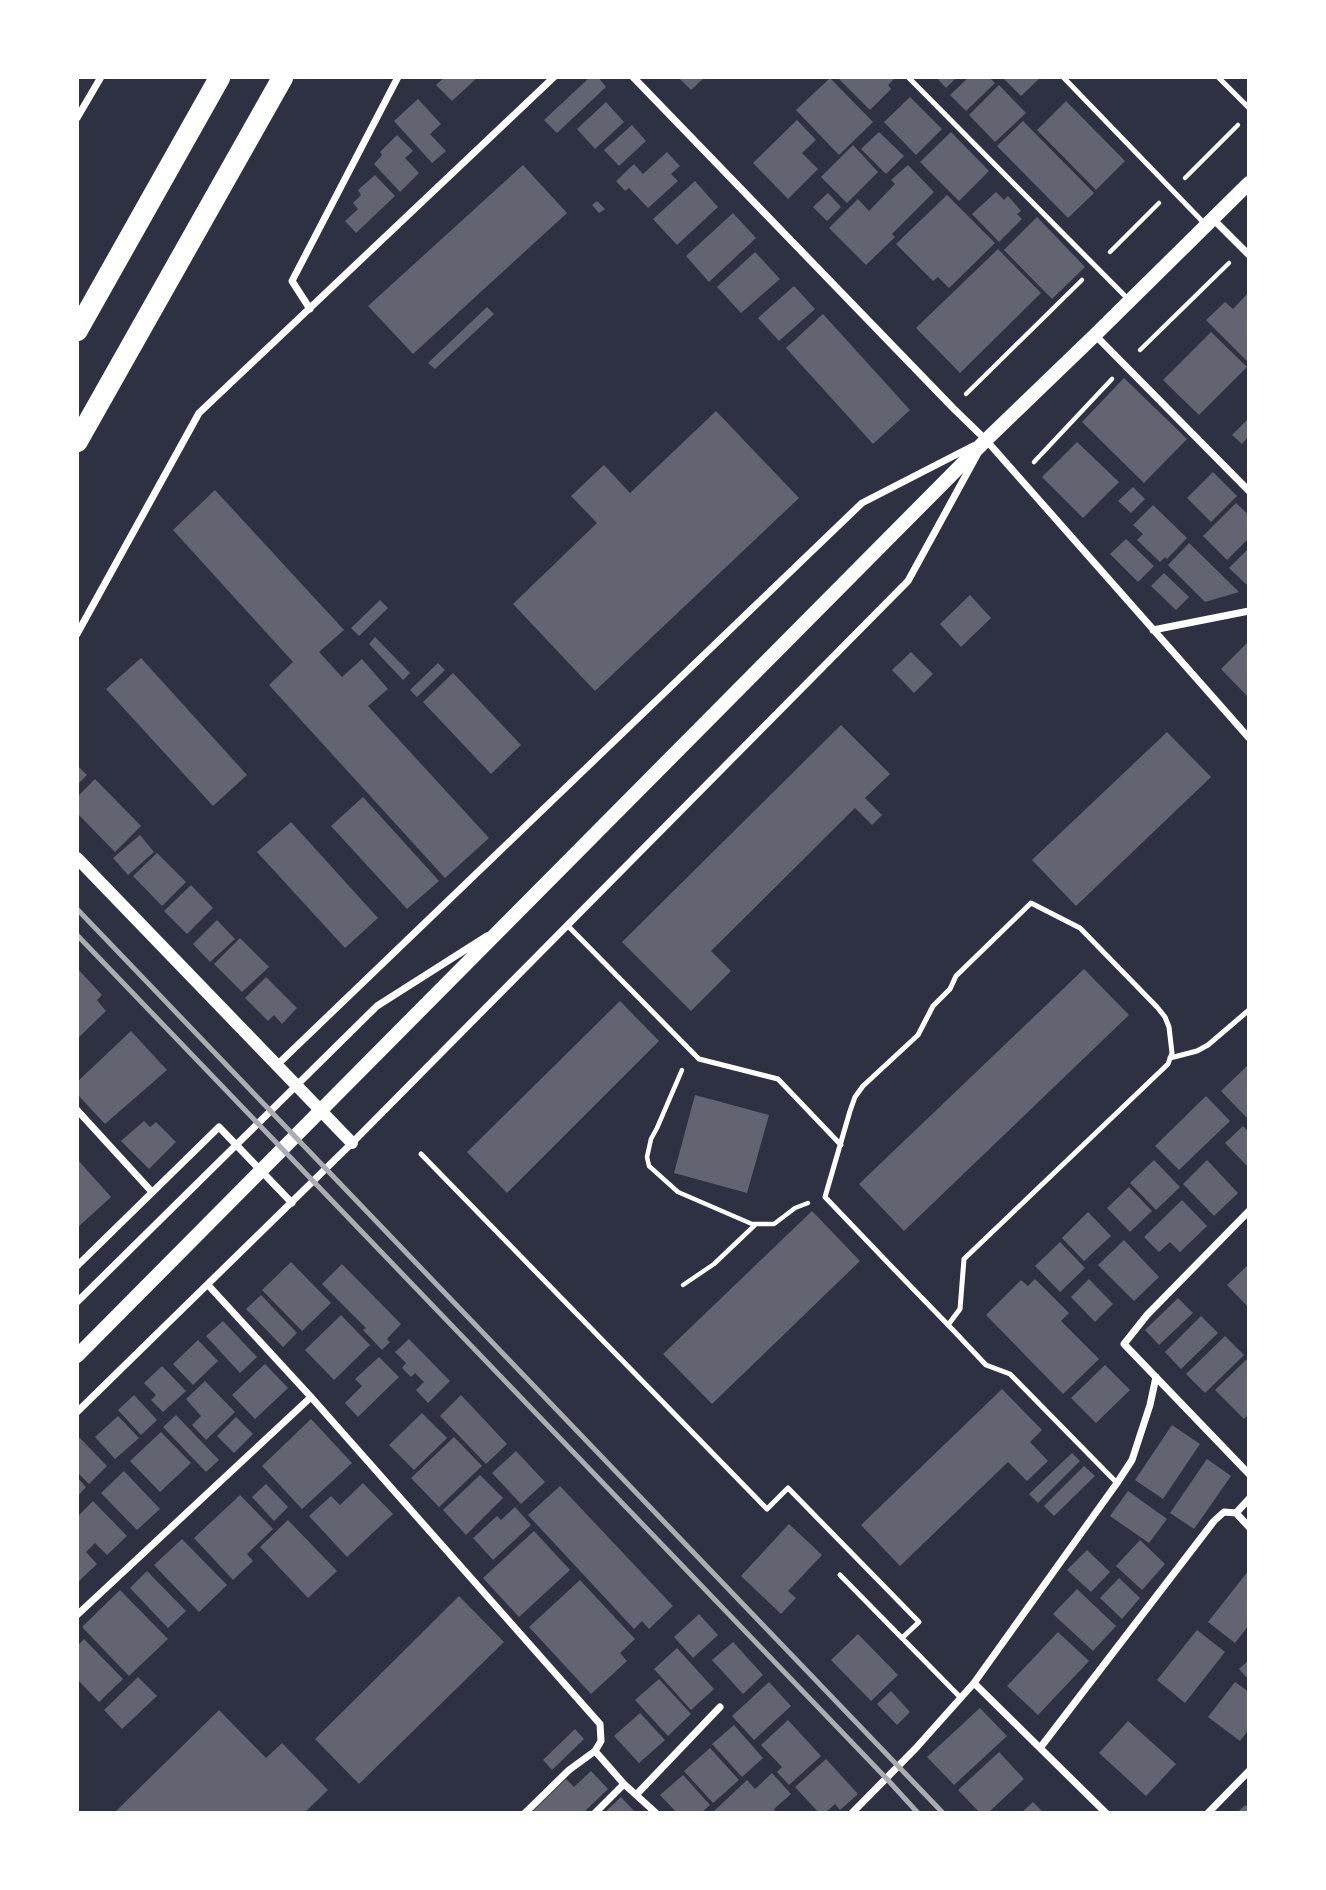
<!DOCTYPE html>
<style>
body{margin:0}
#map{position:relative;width:1326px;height:1890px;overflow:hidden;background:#2d3142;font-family:Montserrat,sans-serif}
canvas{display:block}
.frame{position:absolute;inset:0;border:79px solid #fff;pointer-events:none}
</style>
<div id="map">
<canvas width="1326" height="1890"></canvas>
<div class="frame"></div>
</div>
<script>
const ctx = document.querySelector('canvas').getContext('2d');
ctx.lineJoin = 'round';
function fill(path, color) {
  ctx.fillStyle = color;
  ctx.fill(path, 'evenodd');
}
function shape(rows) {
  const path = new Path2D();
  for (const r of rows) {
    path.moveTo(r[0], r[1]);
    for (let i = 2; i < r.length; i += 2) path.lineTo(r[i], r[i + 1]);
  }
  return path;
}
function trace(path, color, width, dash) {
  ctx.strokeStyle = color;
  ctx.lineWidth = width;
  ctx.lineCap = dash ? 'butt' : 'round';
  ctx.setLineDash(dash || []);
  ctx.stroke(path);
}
fill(shape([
 [445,77,478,77,452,101,436,85],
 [590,77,598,77,606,87,557,133,544,120],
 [678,77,705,77,691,90],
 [837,77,892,77,894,79,888,85,891,89,870,110],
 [936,77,957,77,946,88],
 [969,77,989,77,995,83,966,111,950,95],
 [1002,77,1041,77,1021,96],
 [830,78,873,122,839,155,796,110],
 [999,85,1026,113,995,142,969,115],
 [910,97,942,129,916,155,884,122],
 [418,99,441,124,430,134,446,151,432,163,394,121],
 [1066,101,1125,161,1096,190,1037,130],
 [606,102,624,122,595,149,577,129],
 [797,120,816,140,802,153,818,169,788,199,753,163],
 [1023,121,1094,193,1068,218,997,146],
 [632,125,646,141,619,166,604,150],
 [879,132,904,156,886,174,861,149],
 [951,132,989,171,959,201,920,162],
 [397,135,413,151,405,158,419,173,400,192,374,164,382,155,380,152],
 [853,145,878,172,847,203,821,177],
 [667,152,680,166,671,174,678,181,648,208,629,188,625,191,616,181,634,164,643,174],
 [523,165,567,213,413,354,368,306],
 [908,165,934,192,892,234,895,237,866,265,829,228,858,199,869,211,895,184,891,180],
 [375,175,395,196,356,233,345,221,358,209,353,203,361,195,358,190],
 [695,181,718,207,677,245,653,219],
 [996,192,1004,200,1008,196,1021,211,1017,214,1022,219,999,242,972,214],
 [828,193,841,207,827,221,813,207],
 [947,195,995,243,949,288,938,277,933,281,896,244],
 [597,201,605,209,599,213,592,205],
 [733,213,756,238,709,282,686,256],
 [1037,217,1085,267,1052,299,1004,250],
 [998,249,1041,293,960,373,916,328],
 [755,252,780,279,741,313,717,287],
 [794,286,815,309,779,341,758,318],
 [1249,292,1249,363,1206,320,1225,302,1233,309],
 [487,307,494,314,435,369,428,363],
 [823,314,910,410,873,444,786,348],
 [1211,332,1247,367,1199,415,1163,380],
 [1124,378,1187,439,1144,483,1082,422],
 [716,411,799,498,595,691,513,604,597,523,571,496,604,465,630,493],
 [1249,418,1249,436,1242,444,1232,435],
 [1077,442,1119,482,1083,518,1042,477],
 [1213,472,1237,496,1211,522,1187,498],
 [1133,487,1145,499,1131,513,1118,501],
 [215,490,344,630,319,652,342,677,362,659,388,689,368,706,489,838,445,878,269,685,293,662,173,530],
 [1236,503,1249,515,1249,538,1227,560,1203,536],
 [1153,505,1187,538,1167,559,1165,557,1160,562,1137,540,1143,534,1133,525],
 [1126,539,1154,566,1138,582,1110,554],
 [1189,543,1239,592,1205,602,1168,565],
 [1249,548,1249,587,1229,568],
 [1164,573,1189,597,1176,610,1151,586],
 [970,595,991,618,961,647,940,624],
 [380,600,388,608,359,636,351,628],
 [375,637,410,673,403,680,369,644],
 [1247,643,1249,645,1249,698,1221,669],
 [911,652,933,674,914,693,892,670],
 [141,658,247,775,213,806,106,689],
 [438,663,445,670,417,697,410,690],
 [453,673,521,745,491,774,423,702],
 [841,725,890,774,865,798,882,815,872,825,855,808,711,951,731,971,691,1011,622,942],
 [1167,732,1211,777,1076,906,1032,860],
 [77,765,87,775,77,785],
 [95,779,141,826,115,852,77,813,77,797],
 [363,797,439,881,407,909,331,826],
 [291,822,378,918,345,948,257,852],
 [140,835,154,852,128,875,113,858],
 [157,853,186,882,162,906,133,876],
 [191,885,213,908,187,934,164,911],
 [217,920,235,939,210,962,193,944],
 [240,938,269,967,242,992,214,964],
 [77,968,102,995,97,1000,106,1011,77,1039],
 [1084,969,1129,1015,904,1231,859,1184],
 [266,977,297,1008,282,1024,274,1015,268,1021,245,998],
 [620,1001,659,1041,507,1193,467,1152],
 [131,1031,167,1070,105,1124,77,1094,77,1082],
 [1249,1064,1249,1120,1221,1091],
 [695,1095,769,1115,747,1193,674,1173],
 [1206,1096,1230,1121,1179,1170,1155,1146],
 [144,1121,150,1127,156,1122,176,1142,149,1169,121,1141],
 [1243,1126,1249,1132,1249,1168,1225,1143],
 [77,1159,111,1197,77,1228],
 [1154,1160,1180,1187,1156,1210,1130,1183],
 [1207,1160,1238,1193,1214,1216,1183,1184],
 [1129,1187,1152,1211,1130,1232,1107,1208],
 [1182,1200,1207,1226,1180,1252,1170,1242,1159,1252,1144,1237],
 [812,1211,860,1261,712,1404,663,1354],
 [1088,1212,1111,1236,1084,1261,1062,1238],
 [1124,1240,1159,1277,1134,1301,1098,1265],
 [1060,1242,1085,1268,1060,1292,1035,1266],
 [291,1262,331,1303,302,1331,262,1290],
 [342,1264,401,1324,387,1339,390,1342,382,1350,363,1330,366,1328,322,1284],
 [1249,1264,1249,1308,1227,1285],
 [1035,1279,1069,1313,1061,1321,1099,1359,1063,1394,986,1315,1021,1280,1028,1286],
 [1089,1279,1113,1304,1095,1322,1071,1297],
 [261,1295,297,1333,283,1347,246,1309],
 [1178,1298,1193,1313,1159,1345,1145,1330],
 [341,1315,370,1345,334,1380,305,1350],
 [1201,1316,1218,1333,1181,1369,1165,1352],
 [223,1321,257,1357,240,1373,206,1336],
 [1225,1336,1244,1355,1205,1393,1186,1374],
 [409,1339,450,1381,428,1403,416,1390,424,1382,415,1373,411,1377,402,1368,406,1363,395,1352],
 [198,1340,218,1361,193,1385,173,1364],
 [379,1357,399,1377,358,1417,345,1403,362,1386,355,1379],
 [1249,1357,1249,1414,1244,1419,1215,1390],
 [265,1364,288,1388,255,1419,232,1395],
 [1105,1365,1130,1390,1096,1423,1071,1398],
 [162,1366,186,1391,163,1412,151,1400,156,1395,144,1383],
 [205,1381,235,1412,206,1440,192,1425,201,1416,186,1399],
 [1002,1389,1042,1430,1030,1442,1048,1461,1027,1481,1008,1462,900,1566,861,1525],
 [134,1395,157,1420,141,1435,118,1410],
 [461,1395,507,1444,486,1464,440,1416],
 [422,1413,447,1438,414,1470,389,1445],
 [176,1415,219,1460,206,1472,163,1427],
 [118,1416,139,1438,115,1459,95,1437],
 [236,1417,253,1434,234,1453,217,1436],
 [311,1419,352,1463,302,1509,262,1466],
 [1172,1425,1200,1444,1163,1499,1135,1480],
 [161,1432,191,1463,160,1492,130,1461],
 [454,1437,482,1466,439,1507,411,1478],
 [80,1438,107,1466,89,1484,77,1472,77,1441],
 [516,1451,545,1482,521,1504,492,1473],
 [1072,1453,1080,1461,1038,1503,1029,1494],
 [1207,1459,1231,1476,1194,1529,1170,1513],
 [1084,1466,1095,1476,1054,1516,1044,1506],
 [124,1471,160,1509,137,1530,101,1493],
 [480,1475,503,1498,466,1535,443,1510],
 [77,1477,86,1487,77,1497],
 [363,1483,393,1514,347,1557,309,1516,331,1496,340,1505],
 [266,1484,288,1507,274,1521,252,1497],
 [560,1486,673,1606,649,1629,642,1621,634,1629,528,1515],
 [1128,1491,1167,1519,1149,1543,1110,1516],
 [240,1495,273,1529,247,1554,253,1561,233,1580,194,1538],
 [93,1501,127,1536,107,1555,95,1543,86,1552,97,1564,77,1583,77,1517],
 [515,1507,531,1525,493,1560,473,1538,497,1516,501,1520],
 [288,1520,337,1571,308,1598,260,1547],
 [789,1524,822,1555,788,1591,796,1598,781,1614,741,1576],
 [534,1531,570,1570,519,1617,483,1578],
 [182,1539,227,1585,199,1612,154,1565],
 [1140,1540,1165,1564,1142,1590,1116,1566],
 [1087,1550,1110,1572,1091,1592,1067,1570],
 [1249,1570,1249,1625,1235,1643,1208,1622],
 [147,1571,186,1611,168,1628,130,1588],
 [1119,1578,1140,1598,1122,1619,1100,1598],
 [580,1580,635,1639,620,1653,627,1661,591,1694,529,1627],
 [1077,1589,1116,1626,1093,1651,1053,1614],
 [120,1590,168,1639,129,1676,82,1627],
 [459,1596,504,1642,359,1784,315,1739],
 [699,1614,718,1635,693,1658,674,1637],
 [1197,1630,1225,1652,1185,1703,1157,1680],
 [1058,1632,1089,1661,1038,1715,1007,1686],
 [858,1634,898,1675,871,1701,831,1660],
 [84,1639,123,1679,99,1702,77,1679,77,1646],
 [733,1642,763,1675,743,1694,712,1660],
 [677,1648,714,1689,691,1710,654,1669],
 [1249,1660,1249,1680,1239,1669],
 [138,1677,157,1696,122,1729,104,1710],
 [659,1679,691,1714,668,1736,635,1700],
 [769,1682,791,1706,754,1740,732,1716],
 [1235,1682,1249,1692,1249,1729,1240,1741,1208,1717],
 [891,1691,910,1712,897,1725,877,1704],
 [980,1708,1007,1736,954,1785,927,1757],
 [219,1710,266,1758,282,1743,328,1790,304,1813,114,1813],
 [640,1713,665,1740,639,1763,614,1736],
 [788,1720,821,1756,789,1785,777,1772,782,1767,761,1745],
 [1128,1721,1176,1764,1146,1796,1099,1753],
 [734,1725,763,1758,742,1777,712,1744],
 [575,1729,584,1739,552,1770,543,1760],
 [710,1748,739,1780,713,1803,684,1771],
 [999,1752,1024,1779,988,1813,980,1813,958,1790],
 [826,1759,858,1794,840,1810,835,1804,825,1813,819,1813,795,1787],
 [591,1771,608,1789,583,1813,531,1813,566,1779,574,1787],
 [772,1773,791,1794,774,1809,775,1811,773,1813,712,1813,747,1780,755,1789],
 [683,1775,710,1805,701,1813,677,1813,660,1795],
 [621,1797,636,1813,604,1813],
 [1033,1802,1044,1813,1021,1813],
 [1245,1805,1249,1808,1249,1813,1237,1813]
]), '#626471');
trace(shape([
 [1185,178,1238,125],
 [1110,252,1159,203],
 [1140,350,1229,263],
 [966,394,1082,280],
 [1034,462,1112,379],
 [682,1070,657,1128,651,1139,647,1157,649,1166,678,1192,752,1224,774,1224,795,1208,808,1203],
 [683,1285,714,1264,755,1225]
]), '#fff', 4.5);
trace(shape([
 [908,77,1128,299],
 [1063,77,1204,223],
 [1218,77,1249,108],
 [568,926,699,1059,778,1079,841,1145],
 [1170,1058,1197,1051,1208,1045,1249,1010],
 [421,1154,767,1509,788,1488,919,1622,902,1638],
 [948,1325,960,1309,964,1259,1168,1064,1172,1053,1169,1027,1165,1017,1157,1007,1080,928,1031,903,956,976,950,989,933,1006,918,1035,863,1086,855,1097,850,1111,825,1197,891,1266,953,1330,986,1365,1010,1374,1117,1483],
 [840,1575,960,1697]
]), '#fff', 5);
trace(shape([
 [633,77,953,408,986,440,1249,738],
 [77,118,101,77],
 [1213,219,1249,255],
 [310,309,292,281,398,77],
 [1095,335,1249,491],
 [1153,630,1249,611],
 [77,634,199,413,554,77],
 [277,1065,862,503,973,446],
 [77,1110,152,1192],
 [1249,1211,1147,1315,1124,1344,1249,1474],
 [77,1266,219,1127,292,1203],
 [208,1285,311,1397,600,1724,601,1741,595,1751,624,1784,656,1813],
 [77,1302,377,1006,487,936],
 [77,1412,352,1143,908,581,977,455],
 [1249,1499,1236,1513,1249,1527],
 [77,1615,311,1397],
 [974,1683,1106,1813],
 [1040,1748,1214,1521,1224,1512,1236,1513],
 [636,1795,720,1707],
 [525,1813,569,1770,595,1751],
 [595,1813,624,1784],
 [852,1813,916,1748,974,1683,1117,1483,1132,1460,1150,1405,1156,1377],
 [1208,1813,1249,1771]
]), '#fff', 7);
trace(shape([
 [77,858,352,1143]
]), '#fff', 12);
trace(shape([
 [77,1356,986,440,1095,335,1249,183]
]), '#fff', 14);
trace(shape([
 [77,331,220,77],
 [77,442,283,77]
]), '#fff', 21);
trace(shape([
 [77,909,943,1813],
 [77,935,886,1778,918,1813]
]), '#abadb3', 5);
</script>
